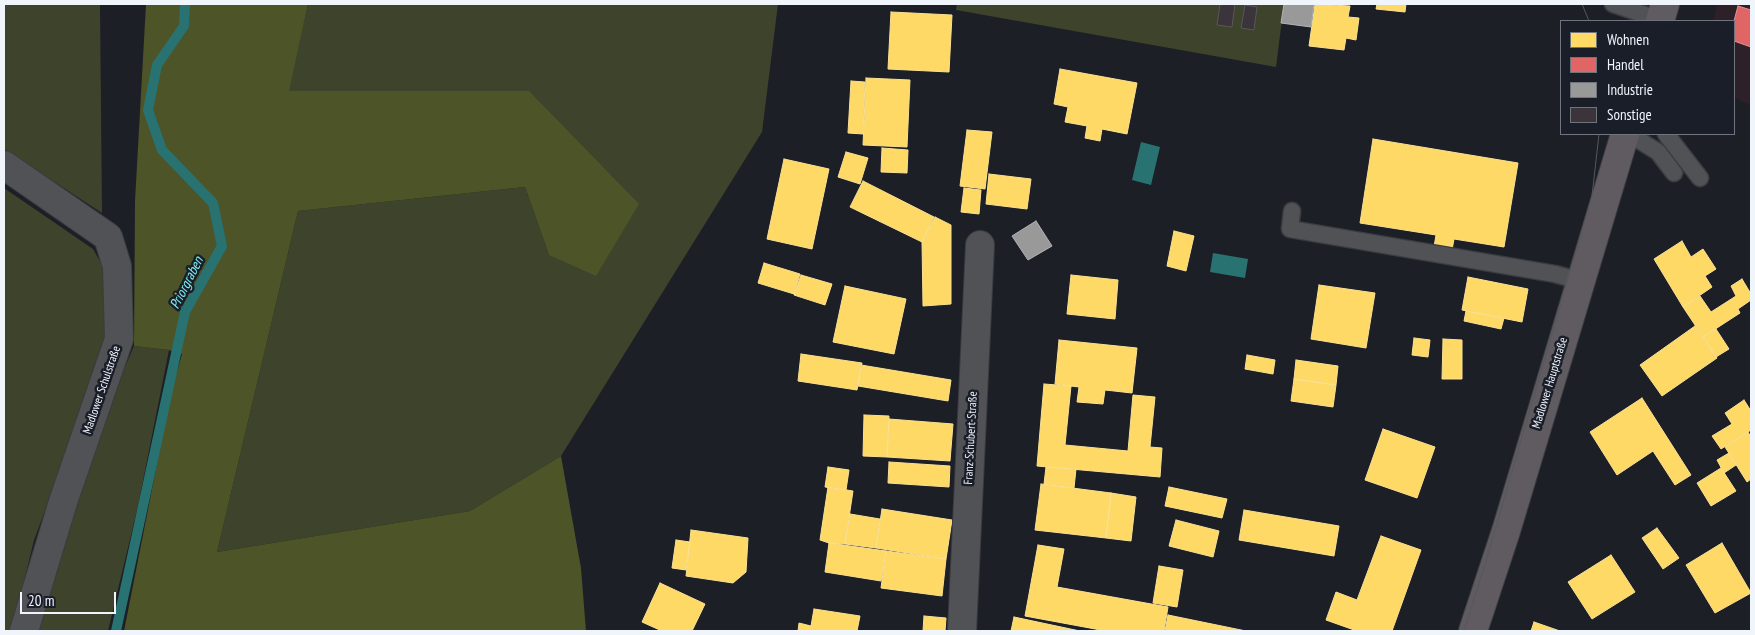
<!DOCTYPE html>
<meta charset="utf-8">
<style>
body{margin:0}
#map{position:relative;width:1755px;height:635px;overflow:hidden;background:#1c1f26;font-family:"PT Sans Narrow",sans-serif}
canvas{display:block}
.frame{position:absolute;inset:0;border:5px solid #f0f4fb;pointer-events:none}
.legend{position:absolute;left:1560px;top:20px;width:175px;height:115px;box-sizing:border-box;background:#191e29;border:1px solid #6f747d;margin:0;padding:6px 9px;list-style:none;font-size:15px;color:#f0f4fb}
.legend li{display:flex;align-items:center;gap:10px;height:25px}
.legend b{width:25px;border:1px solid #6f747d}
.scale{position:absolute;left:20px;top:592px;width:96px;height:22px;box-sizing:border-box;border:2px solid #f0f4fb;border-top:0;padding-left:6px;font-size:15px;line-height:18px;white-space:nowrap;color:#f0f4fb;-webkit-text-stroke:4px #191e29;paint-order:stroke}
</style>
<div id="map">
<canvas width="1755" height="635"></canvas>
<div class="frame"></div>
<ul class="legend">
<li><b style="height:14px;background:#ffd966"></b>Wohnen</li>
<li><b style="height:14px;background:#e06666"></b>Handel</li>
<li><b style="height:14px;background:#999"></b>Industrie</li>
<li><b style="height:14px;background:#3c343b"></b>Sonstige</li>
</ul>
<div class="scale">20 m</div>
</div>
<script>
const ctx = document.querySelector('canvas').getContext('2d');
ctx.lineJoin = 'round';
function fill(path, color) {
  ctx.fillStyle = color;
  ctx.fill(path, 'evenodd');
}
function shape(rows) {
  const path = new Path2D();
  for (const r of rows) {
    path.moveTo(r[0], r[1]);
    for (let i = 2; i < r.length; i += 2) path.lineTo(r[i], r[i + 1]);
  }
  return path;
}
function trace(path, color, width, dash) {
  ctx.strokeStyle = color;
  ctx.lineWidth = width;
  ctx.lineCap = dash ? 'butt' : 'round';
  ctx.setLineDash(dash || []);
  ctx.stroke(path);
}
function drawText(font, color, halo, rows, align = 'center') {
  ctx.font = font + ' "PT Sans Narrow",sans-serif';
  ctx.lineWidth = 5;
  ctx.setLineDash([]);
  ctx.textBaseline = 'middle';
  ctx.strokeStyle = halo;
  ctx.fillStyle = color;
  for (const [text, x, y, turn = 0] of rows) {
    ctx.save();
    ctx.translate(x, y);
    ctx.rotate((+turn || 0) * Math.PI / 180);
    ctx.textAlign = isNaN(turn) ? turn : align;
    if (halo) ctx.strokeText(text, 0, 0);
    ctx.fillText(text, 0, 0);
    ctx.restore();
  }
}
fill(shape([
 [1717,4,1751,4,1751,106,1734,97,1734,21,1713,21]
]), '#2d2028');
fill(shape([
 [4,4,100,4,102,213,4,149],
 [308,4,778,4,762,132,561,456,470,511,217,552,298,211,525,187,549,255,528,91,288,91],
 [957,4,1284,4,1276,67,956,10],
 [4,188,93,249,108,275,108,335,93,383,34,540,12,631,4,631],
 [134,346,169,350,138,506,108,631,33,631,69,496]
]), '#3e432b');
fill(shape([
 [146,4,308,4,289,91,529,91,639,204,596,276,549,255,525,187,298,211,217,552,470,511,561,456,581,568,586,631,124,631,171,393,182,354,169,350,134,346,135,201]
]), '#4c5428');
fill(shape([
 [1141,142,1160,147,1151,185,1132,180],
 [1213,253,1248,259,1245,278,1210,272]
]), '#297272');
const homes = shape([
 [1315,4,1350,6,1348,17,1359,18,1356,40,1346,38,1344,50,1309,46,1315,4],
 [1377,4,1406,4,1405,12,1376,9,1377,4],
 [891,12,952,15,949,72,888,69,891,12],
 [1060,69,1137,83,1127,134,1102,129,1100,141,1085,138,1087,126,1065,122,1068,107,1054,104,1060,69],
 [866,78,910,80,907,147,863,145,866,78],
 [851,81,865,82,863,134,848,133,851,81],
 [967,130,992,132,985,189,960,186,967,130],
 [1373,139,1518,163,1504,247,1454,239,1452,250,1434,247,1436,235,1360,223,1373,139],
 [882,148,908,150,907,173,881,172,882,148],
 [846,152,868,158,860,184,838,177,846,152],
 [784,159,829,169,812,249,767,239,784,159],
 [989,174,1031,179,1027,209,986,204,989,174],
 [863,181,934,217,922,242,850,207,863,181],
 [964,188,981,190,979,214,961,212,964,188],
 [935,217,951,225,951,304,923,306,922,242,935,217],
 [1174,231,1194,236,1186,271,1167,266,1174,231],
 [1682,241,1691,257,1703,249,1716,269,1705,276,1712,287,1683,307,1654,259,1682,241],
 [764,263,800,274,794,294,758,283,764,263],
 [801,275,832,284,825,305,794,295,801,275],
 [1071,275,1118,280,1115,319,1067,314,1071,275],
 [1468,277,1528,289,1522,322,1462,310,1468,277],
 [1742,279,1751,294,1751,300,1738,309,1740,313,1703,337,1683,307,1700,296,1711,312,1736,296,1731,286,1742,279],
 [1319,285,1375,293,1366,348,1311,339,1319,285],
 [845,286,906,299,894,354,833,342,845,286],
 [1466,311,1504,318,1501,329,1464,321,1466,311],
 [1695,326,1717,358,1662,396,1640,365,1695,326],
 [1716,329,1729,349,1716,357,1703,337,1716,329],
 [1414,338,1430,340,1428,357,1412,355,1414,338],
 [1443,339,1462,340,1462,379,1442,379,1443,339],
 [1059,340,1137,348,1132,393,1105,390,1103,404,1077,402,1079,387,1055,384,1059,340],
 [801,354,862,363,857,390,798,381,801,354],
 [1247,355,1275,360,1273,374,1245,369,1247,355],
 [1296,360,1338,366,1336,385,1294,379,1296,360],
 [861,365,951,380,948,401,858,386,861,365],
 [1294,379,1336,385,1333,407,1291,401,1294,379],
 [1044,384,1071,386,1065,445,1128,451,1133,395,1155,397,1150,447,1162,448,1160,477,1037,466,1044,384],
 [1642,398,1691,475,1675,485,1653,451,1617,475,1590,432,1642,398],
 [1744,400,1751,411,1751,430,1721,449,1712,436,1732,424,1725,413,1744,400],
 [864,415,889,416,887,457,863,456,864,415],
 [889,419,953,424,950,461,887,457,889,419],
 [1383,429,1435,447,1417,498,1365,480,1383,429],
 [1748,432,1751,437,1751,479,1747,482,1725,447,1748,432],
 [1729,453,1736,465,1724,473,1717,460,1729,453],
 [889,462,950,466,949,487,888,483,889,462],
 [828,467,849,470,846,490,825,487,828,467],
 [1046,467,1076,469,1074,488,1044,484,1046,467],
 [1721,468,1736,491,1711,506,1697,483,1721,468],
 [1041,484,1111,493,1106,538,1035,530,1041,484],
 [828,487,853,491,845,544,829,543,820,540,828,487],
 [1169,487,1227,499,1222,518,1165,506,1169,487],
 [1111,493,1136,497,1131,541,1106,538,1111,493],
 [882,509,952,520,946,559,876,548,882,509],
 [1244,510,1339,526,1334,556,1239,540,1244,510],
 [850,514,880,519,876,548,845,544,850,514],
 [1176,520,1219,531,1213,557,1169,546,1176,520],
 [1657,528,1679,558,1663,569,1642,538,1657,528],
 [691,530,748,538,746,572,733,583,686,576,691,530],
 [1381,536,1421,550,1392,631,1357,631,1326,620,1336,592,1357,600,1381,536],
 [676,540,690,542,686,570,672,568,676,540],
 [829,543,886,551,881,581,825,572,829,543],
 [1722,543,1751,593,1715,613,1686,565,1722,543],
 [1038,545,1064,549,1057,587,1168,607,1164,631,1106,631,1025,616,1038,545],
 [886,551,946,559,942,596,881,588,886,551],
 [1611,555,1635,592,1592,619,1568,582,1611,555],
 [1159,566,1183,570,1177,607,1153,603,1159,566],
 [660,583,705,604,692,631,662,631,642,622,660,583],
 [814,609,860,616,857,631,798,631,799,623,811,626,814,609],
 [1168,615,1246,631,1165,631,1168,615],
 [924,616,946,618,945,631,923,631,924,616],
 [1014,617,1080,631,1011,631,1014,617],
 [1534,622,1560,631,1531,631,1534,622]
]);
fill(homes, '#ffd966');
trace(homes, '#fae193', 1);
const shops = shape([
 [1738,6,1751,10,1751,47,1734,41,1734,21,1738,6]
]);
fill(shops, '#e06666');
trace(shops, '#e59193', 1);
const industry = shape([
 [1284,4,1314,4,1311,27,1281,23,1284,4],
 [1036,221,1052,246,1028,260,1012,236,1036,221]
]);
fill(industry, '#999');
trace(industry, '#b3b4b6', 1);
trace(shape([
 [116,631,185,312,222,246,213,203,162,150,148,110,157,65,184,26,185,4]
]), '#297272', 10);
const building = shape([
 [1220,4,1235,4,1232,27,1217,25,1220,4],
 [1245,5,1257,7,1254,30,1241,28,1245,5]
]);
fill(building, '#3c343b');
trace(building, '#58575a', 1);
const lane = shape([
 [1613,4,1660,20],
 [1629,134,1658,152,1674,173],
 [1666,134,1700,178],
 [1292,211,1290,229,1555,274,1581,281]
]);
const street = shape([
 [4,165,108,237,117,266,119,339,63,502,24,631],
 [962,631,980,245]
]);
const primary = shape([
 [1660,21,1665,4],
 [1473,631,1506,531,1625,134]
]);
trace(lane, '#3a3c41', 19);
trace(street, '#3a3c41', 30);
trace(primary, '#3a3c41', 30);
trace(lane, '#505256', 16);
trace(street, '#505256', 28);
trace(primary, '#605b60', 28);
trace(shape([
 [1582,4,1589,21],
 [1464,631,1484,568,1592,196,1599,134]
]), '#55575c', 1);
drawText('12px', '#f0f4fb', '#191e29', [
 ["Madlower Hauptstraße",1550,383,-73],
 ["Madlower Schulstraße",102,390,-71],
 ["Franz-Schubert-Straße",971,438,-87]
]);
drawText('italic 14px', '#7cf0f1', '#191e29', [
 ["Priorgraben",187,283,-63]
]);
</script>
